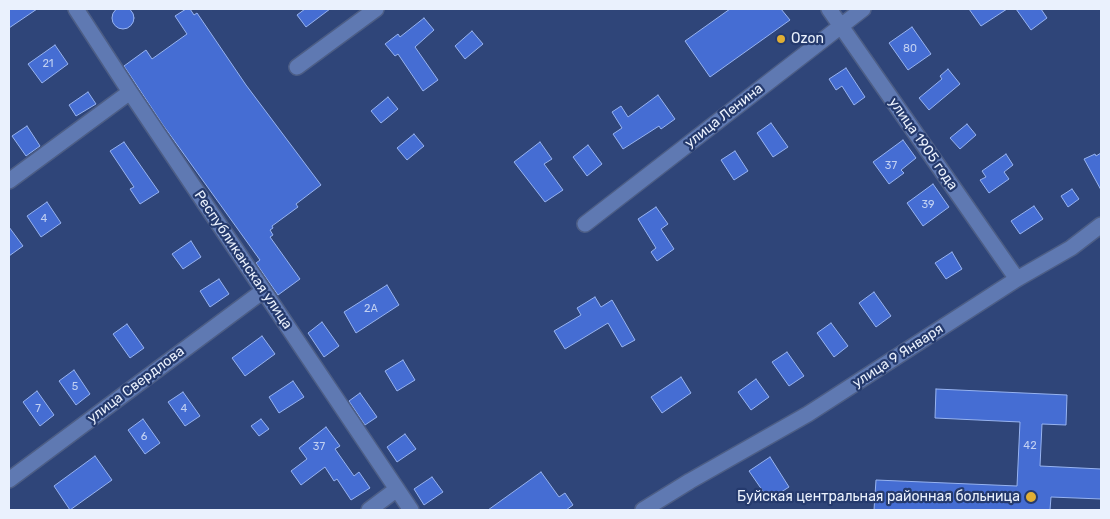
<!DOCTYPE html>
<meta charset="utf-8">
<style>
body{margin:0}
#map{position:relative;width:1110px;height:519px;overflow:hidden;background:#2f4579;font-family:Rubik,sans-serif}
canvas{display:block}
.frame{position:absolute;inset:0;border:10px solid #eaf1fd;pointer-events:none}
</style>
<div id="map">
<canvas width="1110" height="519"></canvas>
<div class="frame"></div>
</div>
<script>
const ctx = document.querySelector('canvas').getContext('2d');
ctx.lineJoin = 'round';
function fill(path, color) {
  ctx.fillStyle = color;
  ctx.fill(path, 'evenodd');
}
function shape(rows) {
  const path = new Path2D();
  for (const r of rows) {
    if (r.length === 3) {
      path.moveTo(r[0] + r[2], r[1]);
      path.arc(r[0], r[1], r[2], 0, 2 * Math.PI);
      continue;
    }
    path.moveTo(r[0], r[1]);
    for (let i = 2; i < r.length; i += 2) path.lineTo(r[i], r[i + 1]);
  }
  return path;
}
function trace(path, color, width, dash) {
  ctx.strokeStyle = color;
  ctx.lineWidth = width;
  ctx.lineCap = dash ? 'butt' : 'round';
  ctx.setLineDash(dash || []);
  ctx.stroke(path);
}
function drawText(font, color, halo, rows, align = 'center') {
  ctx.font = font + ' Rubik,sans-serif';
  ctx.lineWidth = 4.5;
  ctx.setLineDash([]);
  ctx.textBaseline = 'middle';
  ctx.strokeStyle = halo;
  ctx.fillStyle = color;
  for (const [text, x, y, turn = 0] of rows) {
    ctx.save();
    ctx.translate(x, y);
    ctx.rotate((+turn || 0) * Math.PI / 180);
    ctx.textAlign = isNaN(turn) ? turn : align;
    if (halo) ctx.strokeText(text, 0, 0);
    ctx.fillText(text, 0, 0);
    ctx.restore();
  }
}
const building = shape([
 [123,18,11],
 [9,9,37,9,9,28,9,9],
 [186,9,190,9,194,15,197,13,246,85,321,185,296,204,298,207,272,226,273,228,270,230,273,235,270,237,300,279,278,295,256,263,260,260,163,125,124,66,146,50,152,59,187,34,175,16,186,9],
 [305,9,330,9,306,27,297,15,305,9],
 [730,9,781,9,790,20,710,77,685,41,730,9],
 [969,9,1007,9,981,26,969,9],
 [1016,9,1041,9,1047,18,1031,30,1016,9],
 [424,18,434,30,415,47,438,80,423,91,398,54,395,56,385,44,398,34,400,37,424,18],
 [912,27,931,54,908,70,889,43,912,27],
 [472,31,483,44,465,59,455,46,472,31],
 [55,45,68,64,42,83,28,64,55,45],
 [846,68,865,97,854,105,842,86,836,90,829,79,846,68],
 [948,69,960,84,929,110,919,98,942,79,940,76,948,69],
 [88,92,96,104,76,116,69,105,88,92],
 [658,95,675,119,661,129,659,126,623,149,613,134,622,128,612,112,621,106,628,117,658,95],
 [388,97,398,109,381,123,371,111,388,97],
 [771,123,788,147,773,157,757,133,771,123],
 [967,124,976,135,960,149,950,138,967,124],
 [27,126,40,146,26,156,12,136,27,126],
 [414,134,424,146,407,160,397,148,414,134],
 [903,140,916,158,901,170,904,173,889,184,873,162,903,140],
 [124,142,159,192,140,204,130,189,134,187,110,151,124,142],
 [540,142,552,159,544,164,563,190,545,202,514,162,540,142],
 [588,145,602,164,587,176,573,157,588,145],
 [735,151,748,171,734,180,721,160,735,151],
 [1101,153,1101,190,1084,159,1095,154,1096,156,1101,153],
 [1006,154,1013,165,1004,172,1009,179,989,193,980,180,986,177,982,171,1006,154],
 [933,184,949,207,923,226,907,203,933,184],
 [1072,189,1079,199,1068,207,1061,196,1072,189],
 [47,202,61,223,41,237,27,216,47,202],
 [1034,206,1043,219,1020,234,1011,221,1034,206],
 [656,207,668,224,661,229,674,249,657,261,651,252,656,248,638,219,656,207],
 [9,227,23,246,9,256,9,227],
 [191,241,201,257,183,269,172,254,191,241],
 [952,252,962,269,946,279,935,263,952,252],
 [219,279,229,294,210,307,200,291,219,279],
 [387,285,399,305,356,333,344,312,387,285],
 [874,292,891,316,876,327,859,303,874,292],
 [595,297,601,307,612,300,635,340,622,347,608,323,565,349,554,331,581,315,577,308,595,297],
 [322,322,339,346,324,357,308,333,322,322],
 [831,323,848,346,834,357,817,333,831,323],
 [127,324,144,348,130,358,113,334,127,324],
 [262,336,275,354,245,376,232,358,262,336],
 [787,352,804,376,789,386,772,362,787,352],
 [403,360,415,380,397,391,385,371,403,360],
 [74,370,90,394,76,405,59,381,74,370],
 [681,377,691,393,662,413,651,397,681,377],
 [756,379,769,397,751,410,738,392,756,379],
 [293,381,304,397,279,413,269,397,293,381],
 [936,389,1067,395,1066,425,1042,424,1040,466,1101,469,1101,499,1051,497,1050,510,874,510,876,480,1017,486,1020,422,935,418,936,389],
 [37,391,54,415,40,426,23,402,37,391],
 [183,392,200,416,185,426,168,402,183,392],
 [360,393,377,417,365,425,349,401,360,393],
 [143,419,160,443,145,454,128,430,143,419],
 [261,419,269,429,259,436,251,426,261,419],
 [326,427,340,446,335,449,354,476,359,472,370,488,351,500,337,479,334,481,325,467,301,485,291,471,307,459,299,448,326,427],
 [405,434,416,449,397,462,387,447,405,434],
 [95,456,112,480,70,510,54,486,95,456],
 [770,457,789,487,769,500,749,471,770,457],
 [541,472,559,497,565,493,573,505,566,510,488,510,541,472],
 [432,477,443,492,424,505,414,489,432,477]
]);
fill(building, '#456dd3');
trace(building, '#97b3f0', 1);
const street = shape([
 [76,9,130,92,411,510],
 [829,9,1017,279],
 [297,67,376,9],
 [9,181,130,92],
 [585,224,863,9],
 [9,480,263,291],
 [369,510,397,489],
 [643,510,690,481,808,414,1017,279,1071,248,1101,225]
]);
trace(street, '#4d5e86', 18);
trace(street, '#5f79b2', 15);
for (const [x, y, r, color] of [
 [781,39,5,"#e1af34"],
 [1031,497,6,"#e1af34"]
]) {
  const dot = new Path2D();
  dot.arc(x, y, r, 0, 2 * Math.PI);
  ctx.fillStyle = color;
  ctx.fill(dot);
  trace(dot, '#253a6d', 2);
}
drawText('11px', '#c1d0f2', null, [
 ["80",910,49],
 ["21",48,64],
 ["37",891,166],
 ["39",928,205],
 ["4",44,219],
 ["2А",371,309],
 ["5",75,387],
 ["7",38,409],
 ["4",184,409],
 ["6",144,437],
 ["42",1030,446],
 ["37",319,447]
]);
drawText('14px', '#eaf1fd', '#253a6d', [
 ["Ozon",791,39],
 ["Буйская центральная районная больница",1020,497,"right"]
], 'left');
drawText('14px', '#eaf1fd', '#253a6d', [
 ["улица Ленина",724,116,-38],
 ["улица 1905 года",923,144,55],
 ["Республиканская улица",243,260,56],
 ["улица 9 Января",898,356,-33],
 ["улица Свердлова",136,385,-37]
]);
</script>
